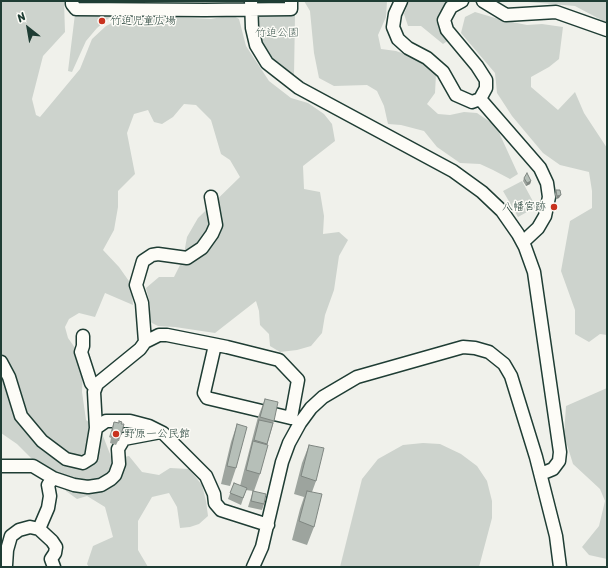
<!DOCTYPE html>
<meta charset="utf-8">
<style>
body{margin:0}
#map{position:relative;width:608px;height:568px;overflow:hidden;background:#f0f1eb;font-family:Sriracha,sans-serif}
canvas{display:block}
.frame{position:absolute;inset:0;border:2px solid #1f3d34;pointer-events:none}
.north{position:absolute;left:8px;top:8px;width:40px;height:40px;-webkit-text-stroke:3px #fdfcf7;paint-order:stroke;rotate:329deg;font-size:11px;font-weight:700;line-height:16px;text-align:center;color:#1f3d34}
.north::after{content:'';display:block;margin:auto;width:14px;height:18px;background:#1f3d34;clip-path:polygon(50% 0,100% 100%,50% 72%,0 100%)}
</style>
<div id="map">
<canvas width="608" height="568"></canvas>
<div class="frame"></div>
<div class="north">N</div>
</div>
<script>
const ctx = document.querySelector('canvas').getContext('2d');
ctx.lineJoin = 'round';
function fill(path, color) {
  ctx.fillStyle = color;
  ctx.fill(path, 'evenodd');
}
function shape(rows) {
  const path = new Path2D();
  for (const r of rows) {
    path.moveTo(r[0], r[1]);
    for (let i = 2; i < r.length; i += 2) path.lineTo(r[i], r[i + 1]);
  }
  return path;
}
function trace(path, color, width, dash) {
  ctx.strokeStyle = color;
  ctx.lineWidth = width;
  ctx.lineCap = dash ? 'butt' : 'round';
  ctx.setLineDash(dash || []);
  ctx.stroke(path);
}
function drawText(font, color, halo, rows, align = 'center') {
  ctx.font = font + ' Sriracha,"Klee One",sans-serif';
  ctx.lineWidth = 3;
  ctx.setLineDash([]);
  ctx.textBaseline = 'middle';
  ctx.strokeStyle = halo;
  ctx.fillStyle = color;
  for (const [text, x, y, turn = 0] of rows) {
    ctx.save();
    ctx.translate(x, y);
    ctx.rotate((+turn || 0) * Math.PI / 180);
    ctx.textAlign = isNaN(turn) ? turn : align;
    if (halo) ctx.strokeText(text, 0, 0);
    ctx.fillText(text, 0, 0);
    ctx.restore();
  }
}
fill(shape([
 [1,1,64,1,65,32,43,56,32,99,36,115,40,117,80,69,92,39,106,26,124,17,153,16,211,19,232,15,239,19,246,46,269,81,291,98,308,103,324,114,332,124,335,141,303,166,304,189,320,192,324,216,323,234,339,232,348,240,339,256,334,290,325,315,322,333,311,346,297,350,280,352,270,346,269,334,260,325,259,311,256,301,215,333,175,327,158,326,150,322,150,304,146,288,159,277,174,277,183,259,187,237,198,218,240,177,230,160,221,154,211,120,196,105,184,104,173,117,162,124,154,122,148,110,134,114,127,133,135,174,118,191,118,207,114,230,103,250,119,267,131,284,133,305,105,293,95,317,79,313,69,319,65,327,68,338,78,352,83,368,82,392,86,420,101,431,112,459,129,456,142,472,159,475,170,468,189,469,202,485,206,501,208,516,199,524,190,527,180,528,177,507,169,493,152,497,138,521,138,550,148,567,89,567,87,564,93,546,113,537,105,507,87,496,77,499,66,491,59,478,36,463,17,444,1,433],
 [304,1,387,1,386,17,378,35,381,49,396,51,419,59,436,74,435,93,427,104,438,114,450,115,464,112,477,113,496,126,518,174,510,179,493,170,480,164,460,163,437,147,424,131,401,125,388,124,384,106,377,91,367,85,334,86,319,78,314,53,310,11],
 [409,1,457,1,444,7,436,21,449,40,443,44,421,26,408,26,404,14],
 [516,1,607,1,607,23,575,6],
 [475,12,502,20,527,25,542,24,563,27,559,59,549,67,531,77,531,87,558,110,575,92,584,113,607,148,607,335,600,334,589,342,575,334,575,310,561,271,570,221,592,208,592,191,589,172,560,165,543,153,512,116,497,93,495,73,461,33,465,17],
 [75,14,114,14,97,28,86,41,72,72,68,71],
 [261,15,295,15,294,76,277,64,262,44,256,19],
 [522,181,536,207,518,217,503,191],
 [607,388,607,559,589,555,582,547,599,526,605,501,600,489,573,464,564,435,566,406],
 [423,443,440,444,461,454,477,466,487,481,492,501,492,518,479,567,340,567,362,479,378,459,403,445]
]), '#cdd3cd');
const minor = shape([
 [72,1,72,4,76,9,205,10,291,9,291,1],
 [251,1,252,28,256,45,267,63,299,88,453,171,482,192,502,211,518,234,525,247,534,272,560,452,559,461,553,469,541,474],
 [401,1,395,14,393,27,398,39,408,48,427,58,443,72,456,95,472,102,480,99,486,88,486,80,477,66,447,30,444,20,451,7,462,1],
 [483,1,506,15,556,12,607,30],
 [480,99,540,168,547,183,549,197,545,216,538,228,523,242],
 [83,336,83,346,81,352,91,383,95,388],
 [145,342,142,303,136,285,143,261,152,255,158,254,187,258,202,248,212,234,216,225,211,197],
 [1,362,9,377,21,416,42,441,66,459,83,463,91,458,96,428,106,421,130,421,149,426,163,433,206,476,214,494,215,503,221,510,268,525],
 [96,428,94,392,97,384,140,349,145,342,159,335,167,335,227,347,279,360,298,380,291,418,207,398,204,393,215,345],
 [1,466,33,466,53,478,48,485,50,496,48,508,39,529,30,527,19,530,11,536,7,550,6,565],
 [53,478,74,485,88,487,101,485,111,479,115,475,119,464,118,449,124,439,161,432],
 [39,529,52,541,56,547,55,553,51,559,54,567],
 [253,567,262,547,282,462,289,443,300,423,311,408,323,397,357,377,463,347,475,348,489,352,504,364,511,376,536,457,556,536,560,567]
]);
trace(minor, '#1f3d34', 15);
trace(minor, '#fdfcf7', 12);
fill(shape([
 [524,178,531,181,530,184,526,186,523,181],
 [556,190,559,198,556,199,555,194],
 [265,399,274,421,267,445,260,474,254,491,264,504,262,510,248,507,253,491,246,490,241,505,228,499,234,483,240,486,258,417],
 [114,422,121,424,121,435,119,441,118,441,116,445,110,443,111,438,109,437],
 [237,424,236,468,230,486,221,484,231,442],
 [309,445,316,481,312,492,314,527,307,545,292,540,300,509,304,497,294,494,302,463]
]), '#9da49e');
fill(shape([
 [531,181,530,184,526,186,527,183],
 [561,195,559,198,556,199,557,196]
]), '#7f8681');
const building = shape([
 [527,173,531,181,527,183,524,178,527,173],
 [556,190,560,190,561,195,557,196,556,190],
 [265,399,278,402,274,421,260,417,265,399],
 [259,420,273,423,267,444,254,440,259,420],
 [119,421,122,422,121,424,124,424,121,435,119,435,118,439,112,437,113,431,112,431,114,422,119,423,119,421],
 [237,424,247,427,236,468,227,466,237,424],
 [253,441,268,445,260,474,246,470,253,441],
 [309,445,324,448,316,481,301,476,309,445],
 [234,483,247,488,243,498,230,493,234,483],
 [253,491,266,494,264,504,251,501,253,491],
 [307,491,322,494,314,527,299,521,307,491]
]);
fill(building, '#b6bfb8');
trace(building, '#7f8681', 1);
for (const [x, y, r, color] of [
 [102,21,4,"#c8321e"],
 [554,207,4,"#c8321e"],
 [116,434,4,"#c8321e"]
]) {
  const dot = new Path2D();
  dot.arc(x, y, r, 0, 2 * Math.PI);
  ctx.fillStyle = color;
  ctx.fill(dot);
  trace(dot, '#fdfcf7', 1.5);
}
drawText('11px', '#1f3d34', '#fdfcf7', [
 ["竹迫児童広場",110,21],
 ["八幡宮跡",546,207,"right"],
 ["野原一公民館",124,434]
], 'left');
drawText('11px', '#425b53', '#fdfcf7', [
 ["竹迫公園",277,33]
]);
</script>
